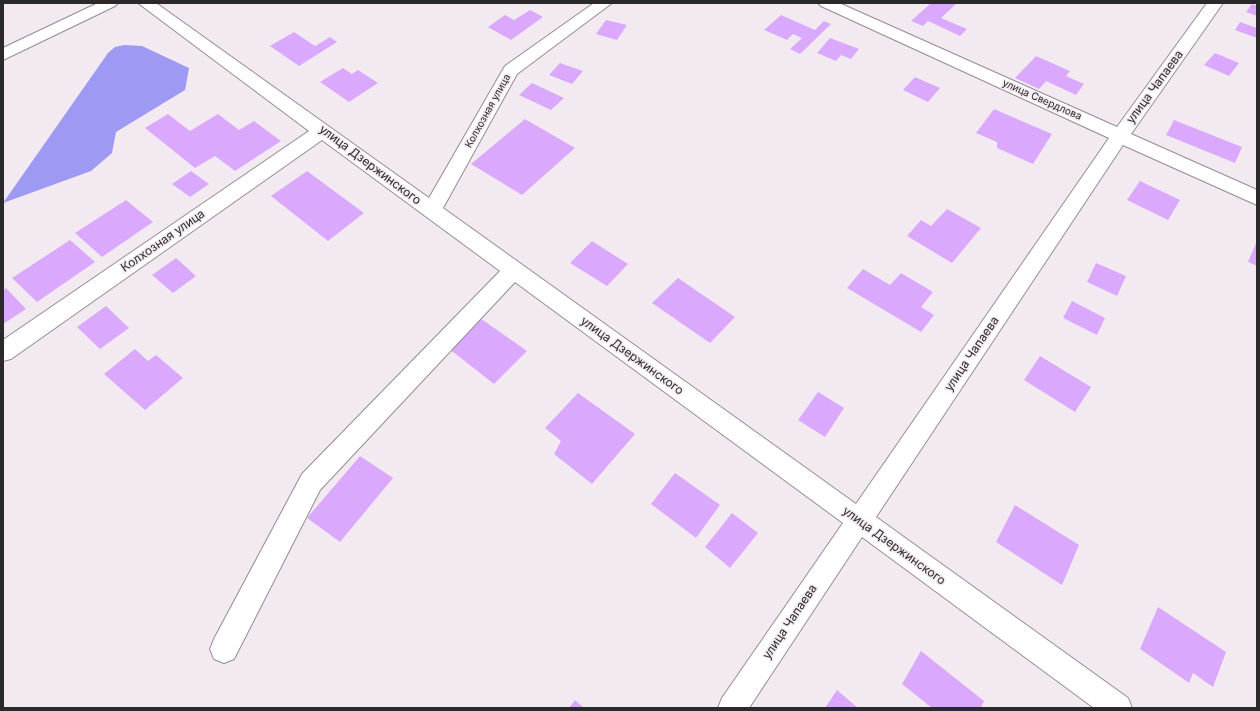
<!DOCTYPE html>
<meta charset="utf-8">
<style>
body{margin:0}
#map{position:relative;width:1260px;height:711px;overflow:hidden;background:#f2eaf0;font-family:Inter,sans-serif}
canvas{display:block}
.frame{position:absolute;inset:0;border:4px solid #2c292b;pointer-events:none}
</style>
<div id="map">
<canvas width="1260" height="711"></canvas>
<div class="frame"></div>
</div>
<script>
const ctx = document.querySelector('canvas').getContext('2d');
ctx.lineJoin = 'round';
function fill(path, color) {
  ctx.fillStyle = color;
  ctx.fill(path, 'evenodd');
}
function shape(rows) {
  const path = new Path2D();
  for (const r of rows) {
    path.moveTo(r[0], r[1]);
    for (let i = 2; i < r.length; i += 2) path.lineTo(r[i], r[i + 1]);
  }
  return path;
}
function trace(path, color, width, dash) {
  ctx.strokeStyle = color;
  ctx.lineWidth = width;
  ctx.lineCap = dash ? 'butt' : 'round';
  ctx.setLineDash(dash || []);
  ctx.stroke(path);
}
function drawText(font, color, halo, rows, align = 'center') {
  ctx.font = font + ' Inter,sans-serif';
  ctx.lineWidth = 3;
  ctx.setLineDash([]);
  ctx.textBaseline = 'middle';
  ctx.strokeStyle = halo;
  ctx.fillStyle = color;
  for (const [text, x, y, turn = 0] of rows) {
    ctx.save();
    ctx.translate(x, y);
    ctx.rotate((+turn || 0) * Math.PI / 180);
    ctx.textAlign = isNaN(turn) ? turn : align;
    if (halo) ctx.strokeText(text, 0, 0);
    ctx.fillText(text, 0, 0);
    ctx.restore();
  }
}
fill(shape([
 [124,45,142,46,189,68,185,90,116,132,112,153,91,171,3,203,108,53,115,47]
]), '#9e99f2');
fill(shape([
 [931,3,957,3,941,18,967,29,960,36,928,21,923,26,911,21],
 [1252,4,1257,6,1257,16,1246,12],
 [530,10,543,17,511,40,488,27,505,15,514,20],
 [781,15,815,30,824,21,831,24,800,54,790,49,802,38,793,34,787,40,764,30],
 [606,20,627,25,617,40,596,34],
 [1240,22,1257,28,1257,38,1235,30],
 [294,32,315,46,330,37,337,42,299,66,270,46],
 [830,38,859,49,851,59,841,55,836,61,817,53],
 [1215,53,1239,63,1229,76,1204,65],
 [1036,56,1070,71,1066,76,1084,84,1076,95,1046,81,1039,89,1015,78],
 [560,63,583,71,572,84,549,75],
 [343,68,352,74,358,70,378,83,349,102,320,82],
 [915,77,940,88,928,102,903,90],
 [532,83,564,98,551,110,519,95],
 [994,109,1052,134,1033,164,997,148,997,142,976,133],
 [168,114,190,131,218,114,239,130,254,121,281,141,235,171,215,156,195,168,145,128],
 [525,119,575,148,522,195,471,164],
 [1174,120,1242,147,1235,163,1166,135],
 [191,171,209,184,190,197,172,184],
 [307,171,364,213,328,241,271,196],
 [1140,181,1180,200,1168,220,1127,200],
 [126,200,153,222,102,257,75,233],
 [947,209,981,228,952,263,907,236,921,220,931,226],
 [70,240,95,262,37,302,12,278],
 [592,241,628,264,607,286,570,263],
 [1257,241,1257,266,1248,262],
 [176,258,196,276,173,293,152,275],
 [1096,263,1126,276,1117,296,1087,282],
 [863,269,890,285,901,273,933,292,921,307,934,315,921,332,847,288],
 [678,278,735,317,710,343,652,303],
 [6,288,26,309,3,324,3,291],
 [1072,301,1105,318,1097,335,1063,318],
 [106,306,129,328,100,349,77,327],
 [480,318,527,351,494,384,448,348],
 [135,349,148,361,156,355,183,378,145,410,104,374],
 [1040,356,1091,387,1075,412,1024,380],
 [818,392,844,408,825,437,798,420],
 [578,393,635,434,592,484,554,454,561,441,545,428],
 [360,456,393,478,340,542,307,518],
 [675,473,720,505,696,538,651,504],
 [1015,505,1079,545,1062,585,996,542],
 [732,513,758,533,730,568,705,547],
 [1158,607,1226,652,1213,687,1193,673,1189,683,1140,649],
 [921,651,984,701,981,708,932,708,902,684],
 [837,690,858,708,825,708],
 [575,700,584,708,569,708]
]), '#daa9fd');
const minor = shape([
 [98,3,118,3,115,6,3,60,3,48,98,3],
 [138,3,156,3,429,198,505,66,594,3,612,3,517,74,443,208,856,504,1109,138,821,6,818,3,839,3,1117,127,1207,3,1223,3,1131,134,1257,190,1257,205,1123,145,876,517,1128,698,1132,708,1094,708,862,537,749,708,718,708,722,698,843,523,515,282,320,490,234,659,224,663,214,659,210,649,214,639,302,474,500,271,322,140,11,359,3,361,3,340,309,131,138,3]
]);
trace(minor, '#948c92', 2);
fill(minor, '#fff');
drawText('10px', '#2c292b', '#f2eaf0', [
 ["улица Свердлова",1042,100,24],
 ["Колхозная улица",488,111,-61]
]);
drawText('12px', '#2c292b', '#f2eaf0', [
 ["улица Чапаева",1155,87,-54],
 ["улица Дзержинского",370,165,37],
 ["Колхозная улица",163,241,-35],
 ["улица Чапаева",972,354,-56],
 ["улица Дзержинского",632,356,36],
 ["улица Дзержинского",894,546,36],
 ["улица Чапаева",790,622,-56]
]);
</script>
